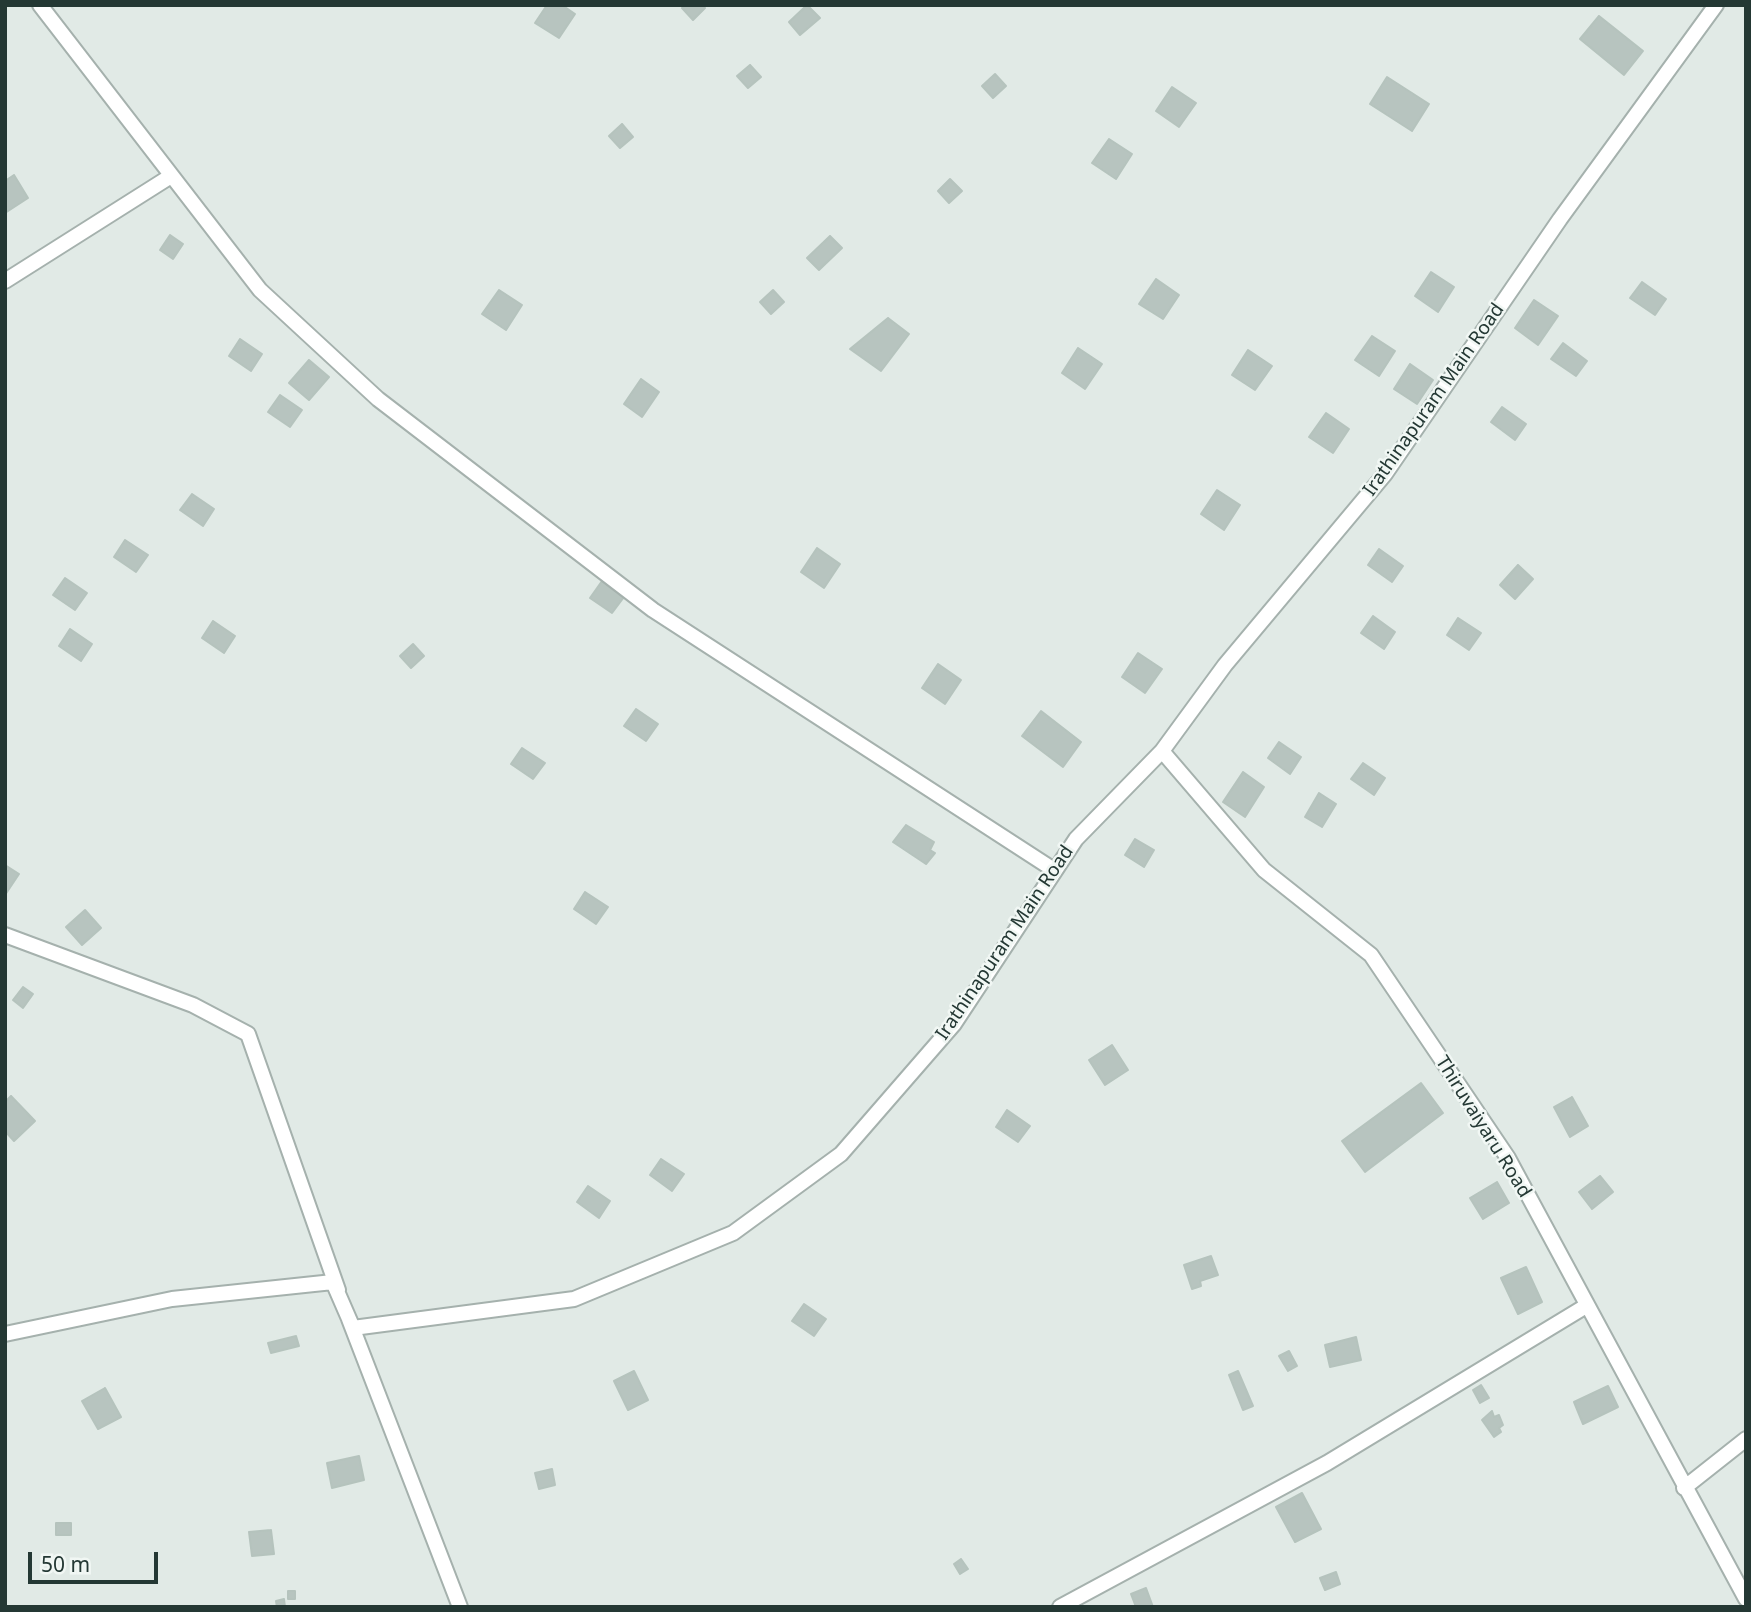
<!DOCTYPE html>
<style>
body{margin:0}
#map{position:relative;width:1751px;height:1612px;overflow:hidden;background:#e1eae6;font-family:"Noto Sans",sans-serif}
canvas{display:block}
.frame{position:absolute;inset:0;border:7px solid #243834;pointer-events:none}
.scale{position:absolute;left:28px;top:1552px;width:130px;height:32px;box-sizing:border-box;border:4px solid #243834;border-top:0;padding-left:9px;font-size:21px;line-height:24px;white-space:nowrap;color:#243834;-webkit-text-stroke:5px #f1f7f4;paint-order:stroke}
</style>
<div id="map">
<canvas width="1751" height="1612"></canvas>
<div class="frame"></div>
<div class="scale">50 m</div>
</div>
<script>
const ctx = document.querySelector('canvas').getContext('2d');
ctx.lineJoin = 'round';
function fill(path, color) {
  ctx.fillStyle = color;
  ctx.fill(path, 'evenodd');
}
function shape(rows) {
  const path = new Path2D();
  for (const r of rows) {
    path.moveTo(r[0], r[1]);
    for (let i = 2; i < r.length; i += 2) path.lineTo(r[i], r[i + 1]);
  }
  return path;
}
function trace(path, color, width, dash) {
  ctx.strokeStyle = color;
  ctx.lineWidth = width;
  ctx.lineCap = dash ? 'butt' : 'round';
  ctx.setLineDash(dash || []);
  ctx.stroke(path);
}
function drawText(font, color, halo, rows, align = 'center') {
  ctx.font = font + ' "Noto Sans",sans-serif';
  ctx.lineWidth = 5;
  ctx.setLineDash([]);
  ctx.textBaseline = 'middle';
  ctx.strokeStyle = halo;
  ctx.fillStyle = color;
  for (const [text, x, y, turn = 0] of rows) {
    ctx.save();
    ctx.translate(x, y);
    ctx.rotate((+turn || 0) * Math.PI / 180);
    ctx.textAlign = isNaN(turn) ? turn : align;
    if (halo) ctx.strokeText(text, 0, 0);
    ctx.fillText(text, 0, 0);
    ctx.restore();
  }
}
const building = shape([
 [547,5,562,5,575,14,559,38,535,23,547,5],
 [685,5,703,5,705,8,693,20,682,8,685,5],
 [807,5,820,18,800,35,789,22,807,5],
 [1599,16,1643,51,1624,75,1580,39,1599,16],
 [750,65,761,77,748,88,737,76,750,65],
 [995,74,1006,86,993,98,982,86,995,74],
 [1387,77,1429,104,1412,131,1370,104,1387,77],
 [1172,87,1196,103,1179,127,1156,111,1172,87],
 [622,124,633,137,620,148,609,136,622,124],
 [1109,139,1132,154,1116,179,1092,163,1109,139],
 [14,175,28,198,5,213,5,181,14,175],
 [950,179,962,191,949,203,938,191,950,179],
 [170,235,183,244,173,259,160,250,170,235],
 [830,236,842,248,819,270,807,258,830,236],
 [1431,272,1454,287,1438,312,1415,296,1431,272],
 [1156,279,1179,295,1163,319,1139,304,1156,279],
 [1642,282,1666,299,1655,315,1630,298,1642,282],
 [499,290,522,305,506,330,482,314,499,290],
 [773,290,784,302,771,314,760,302,773,290],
 [1534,300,1558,316,1538,345,1515,328,1534,300],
 [888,318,909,334,881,371,850,349,888,318],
 [1372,336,1395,351,1379,376,1355,360,1372,336],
 [240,339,262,354,251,371,229,356,240,339],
 [1563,343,1587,361,1576,376,1551,359,1563,343],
 [1078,348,1102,364,1085,389,1062,373,1078,348],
 [1248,350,1272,366,1255,390,1232,375,1248,350],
 [309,360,329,377,309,400,289,383,309,360],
 [1410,364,1433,380,1417,404,1394,389,1410,364],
 [641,379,659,392,642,417,624,404,641,379],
 [280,395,302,410,290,427,268,412,280,395],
 [1502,407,1526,424,1515,440,1491,422,1502,407],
 [1326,413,1349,429,1333,453,1309,437,1326,413],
 [1217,490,1240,505,1224,530,1201,514,1217,490],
 [192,494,214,509,203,526,180,510,192,494],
 [125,540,148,555,136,572,114,557,125,540],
 [817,548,840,564,824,588,801,572,817,548],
 [1379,549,1403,566,1392,582,1368,565,1379,549],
 [1518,565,1533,579,1515,599,1500,585,1518,565],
 [65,578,87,593,75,610,53,595,65,578],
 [602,581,624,597,612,613,590,598,602,581],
 [1373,616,1395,632,1384,649,1361,633,1373,616],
 [1458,618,1481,633,1469,650,1447,635,1458,618],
 [213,621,235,636,224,653,202,638,213,621],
 [70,629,92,644,81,661,59,646,70,629],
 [413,644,424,656,411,668,400,656,413,644],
 [1138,653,1162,669,1145,693,1122,677,1138,653],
 [938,664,961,680,945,704,922,688,938,664],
 [636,709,658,724,646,741,624,726,636,709],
 [1041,711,1081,742,1063,767,1022,736,1041,711],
 [1279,742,1301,757,1290,774,1268,758,1279,742],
 [522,748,545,763,533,779,511,764,522,748],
 [1363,763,1385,778,1374,795,1351,779,1363,763],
 [1243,772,1264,787,1245,817,1223,802,1243,772],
 [1319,793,1336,804,1322,827,1305,817,1319,793],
 [906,825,934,842,930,850,935,853,926,864,893,842,906,825],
 [1135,839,1154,850,1144,867,1125,855,1135,839],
 [5,865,19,874,5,895,5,865],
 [585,892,608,907,596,924,574,909,585,892],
 [85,910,101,928,82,945,66,927,85,910],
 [23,987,33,994,23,1008,13,1000,23,987],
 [1112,1045,1128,1070,1105,1085,1089,1060,1112,1045],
 [1421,1083,1443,1113,1365,1172,1342,1141,1421,1083],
 [11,1096,35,1121,14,1141,5,1131,5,1102,11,1096],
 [1572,1097,1588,1126,1570,1137,1554,1107,1572,1097],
 [1007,1110,1030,1126,1018,1142,996,1127,1007,1110],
 [661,1159,684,1174,672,1191,650,1175,661,1159],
 [1600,1176,1613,1192,1592,1209,1579,1192,1600,1176],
 [1497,1182,1509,1203,1483,1219,1470,1198,1497,1182],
 [588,1186,610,1201,599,1218,577,1202,588,1186],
 [1211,1256,1218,1275,1200,1281,1201,1286,1192,1289,1184,1265,1211,1256],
 [1526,1267,1542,1302,1518,1314,1501,1278,1526,1267],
 [804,1304,826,1319,814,1336,792,1321,804,1304],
 [296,1336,299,1346,271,1353,268,1343,296,1336],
 [1356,1337,1361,1360,1330,1367,1325,1345,1356,1337],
 [1289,1351,1297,1366,1288,1371,1279,1356,1289,1351],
 [634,1371,648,1400,628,1410,614,1381,634,1371],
 [1238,1371,1253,1406,1243,1410,1229,1375,1238,1371],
 [1481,1385,1489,1398,1480,1403,1473,1390,1481,1385],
 [1608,1386,1618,1407,1583,1424,1574,1402,1608,1386],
 [105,1388,121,1417,98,1429,82,1401,105,1388],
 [1492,1411,1494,1417,1499,1415,1503,1425,1499,1428,1501,1432,1494,1437,1482,1420,1492,1411],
 [359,1456,364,1480,332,1488,327,1463,359,1456],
 [552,1469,555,1485,539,1489,535,1473,552,1469],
 [1302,1493,1321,1529,1295,1542,1276,1507,1302,1493],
 [56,1523,71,1523,71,1535,56,1535,56,1523],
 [271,1530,274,1554,252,1556,249,1532,271,1530],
 [961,1559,968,1569,960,1574,954,1564,961,1559],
 [1336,1572,1340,1584,1325,1590,1320,1578,1336,1572],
 [1146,1588,1153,1607,1136,1607,1131,1594,1146,1588],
 [288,1591,295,1591,295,1599,288,1599,288,1591],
 [284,1599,285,1607,277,1607,276,1601,284,1599]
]);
fill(building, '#b7c4bf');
trace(building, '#b5c3bd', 2);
const street = shape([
 [40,5,260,290,378,399,653,610,1054,870],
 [5,281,171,176],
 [1162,751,1264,870,1371,955,1508,1158,1746,1599],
 [5,935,193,1005,248,1034,338,1290],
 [349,1319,460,1607],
 [5,1334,172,1299,333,1282,353,1328,574,1299,733,1233,841,1154,954,1024,1076,839,1162,751,1225,665,1385,474,1560,219,1716,5],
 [1684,1488,1746,1439],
 [1060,1607,1327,1463,1586,1306]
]);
trace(street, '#a5b1ad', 18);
trace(street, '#fff', 14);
drawText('19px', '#243834', '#f1f7f4', [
 ["Irathinapuram Main Road",1434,400,-55],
 ["Irathinapuram Main Road",1005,943,-56],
 ["Thiruvaiyaru Road",1483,1127,58]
]);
</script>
